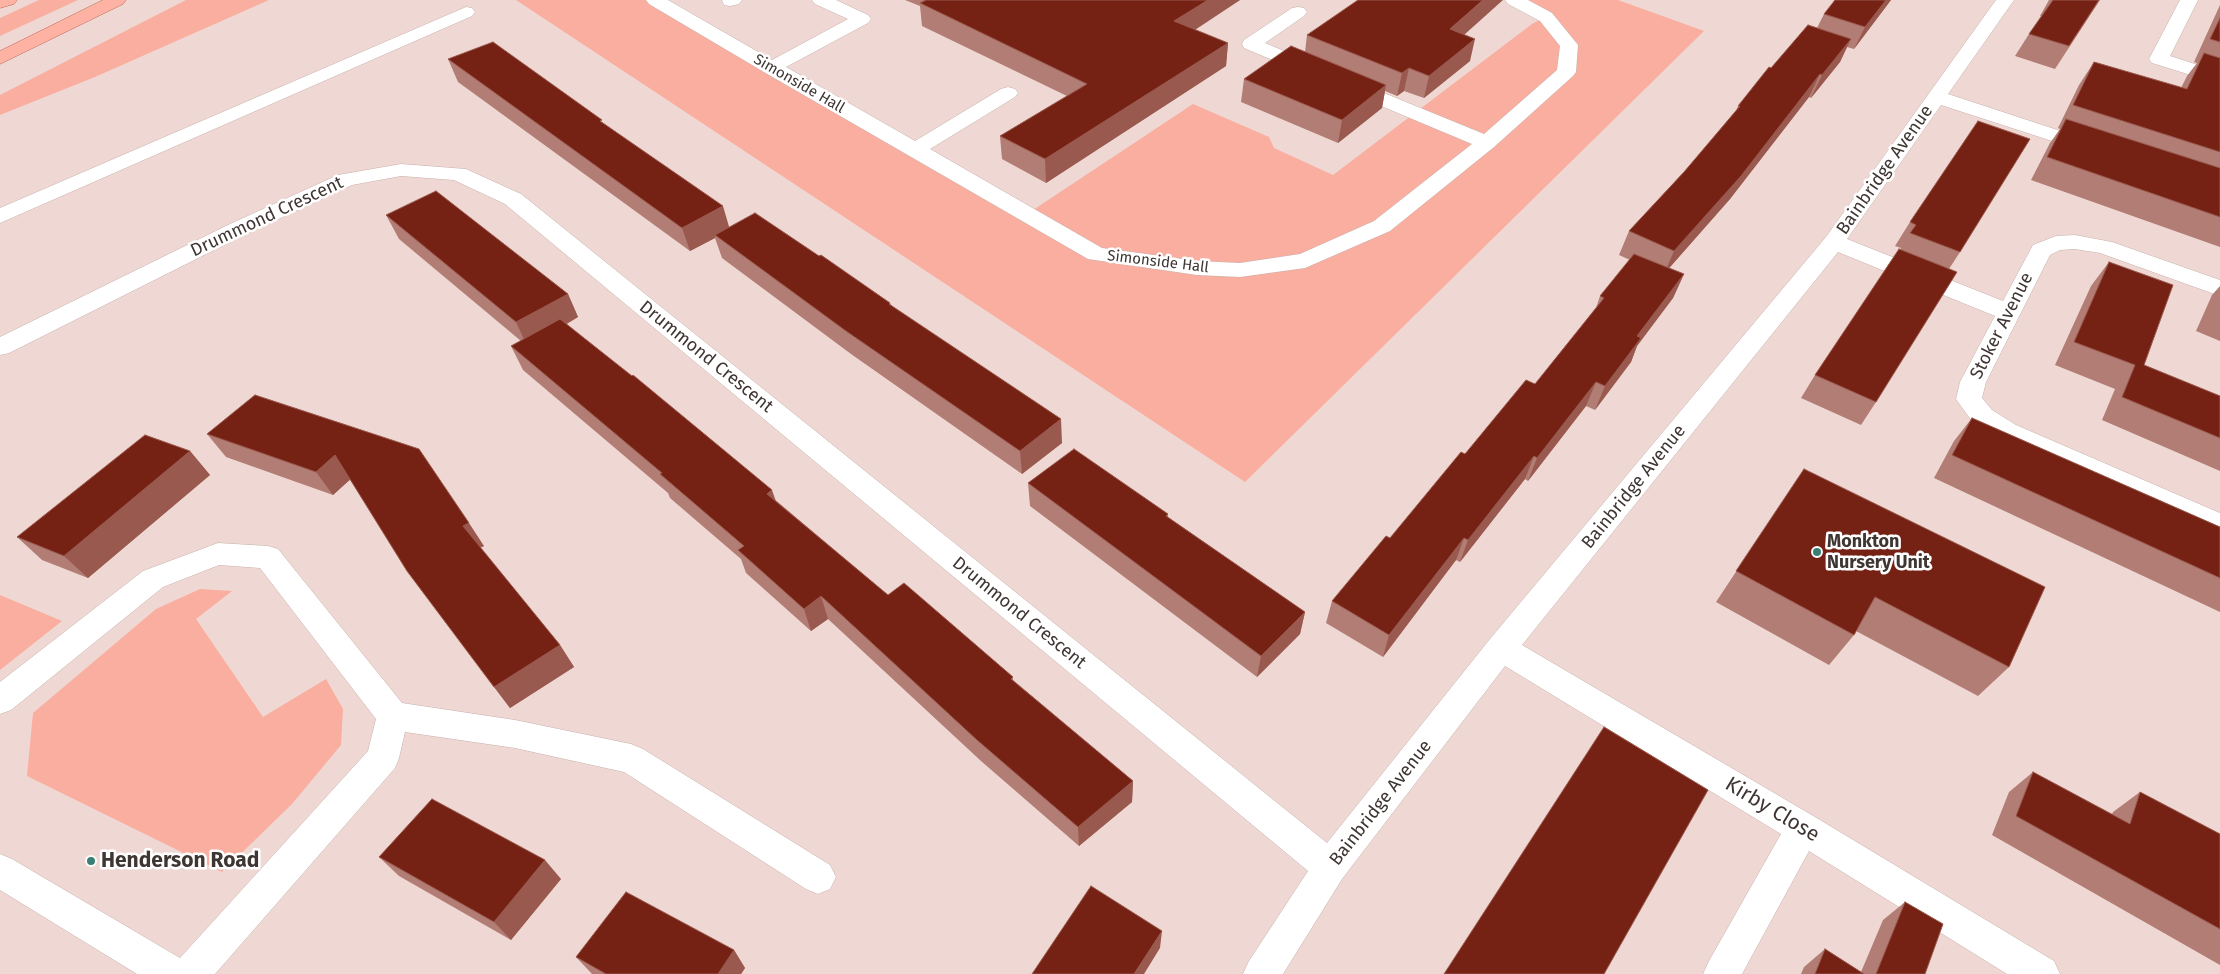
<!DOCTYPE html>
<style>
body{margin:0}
canvas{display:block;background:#efd8d3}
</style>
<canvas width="2220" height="974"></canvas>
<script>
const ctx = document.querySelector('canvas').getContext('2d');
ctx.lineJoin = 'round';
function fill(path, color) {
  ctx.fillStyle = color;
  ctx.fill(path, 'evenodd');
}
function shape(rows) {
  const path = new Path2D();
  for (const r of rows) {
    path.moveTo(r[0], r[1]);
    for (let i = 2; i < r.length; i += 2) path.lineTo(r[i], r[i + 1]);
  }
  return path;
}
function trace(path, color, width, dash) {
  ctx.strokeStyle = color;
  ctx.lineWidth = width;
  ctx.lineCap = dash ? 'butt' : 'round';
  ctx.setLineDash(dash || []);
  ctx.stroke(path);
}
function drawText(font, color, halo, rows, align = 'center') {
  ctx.font = font + ' "Fira Sans",sans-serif';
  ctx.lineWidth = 5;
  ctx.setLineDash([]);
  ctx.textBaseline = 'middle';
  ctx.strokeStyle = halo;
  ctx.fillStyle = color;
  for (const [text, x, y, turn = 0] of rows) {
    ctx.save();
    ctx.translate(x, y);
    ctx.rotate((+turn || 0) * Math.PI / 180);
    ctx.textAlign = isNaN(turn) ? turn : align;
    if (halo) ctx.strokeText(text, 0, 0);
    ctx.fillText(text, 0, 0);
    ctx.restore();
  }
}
fill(shape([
 [39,0,78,0,0,36,0,18],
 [186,0,269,0,95,77,0,115,0,95],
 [516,0,655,0,1027,214,1193,104,1269,137,1274,148,1333,175,1532,24,1545,17,1516,0,1618,0,1704,31,1245,482],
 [200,589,232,591,196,619,263,717,326,679,343,709,341,745,292,804,222,872,27,776,33,713,156,609],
 [0,595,62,621,0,670]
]), '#f9ae9f');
const minor = shape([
 [646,0,668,0,772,60,848,19,815,4,812,0,836,0,868,15,871,19,868,23,786,67,915,141,1001,89,1008,87,1015,89,1018,93,1015,97,930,149,1102,248,1197,261,1240,263,1300,254,1374,221,1472,144,1343,90,1340,86,1343,82,1350,80,1357,82,1484,134,1557,70,1560,46,1540,21,1508,4,1505,0,1528,0,1552,13,1578,45,1576,72,1573,76,1494,147,1390,231,1305,268,1240,277,1197,275,1088,259,764,72,649,4,646,0],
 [722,0,742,0,739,4,730,6,724,5,722,0],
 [1996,0,2014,0,1948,94,2097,143,2100,147,2097,151,2090,153,2083,151,1941,105,1847,239,2003,301,2033,245,2056,236,2075,235,2112,242,2220,280,2220,296,2100,253,2075,249,2060,250,2050,255,1986,382,1982,398,1992,410,2016,425,2220,513,2220,536,1998,439,1974,424,1956,399,1960,382,1995,316,1838,252,1522,645,1815,817,2054,961,2060,974,2007,974,1809,851,1742,974,1703,974,1709,961,1781,834,1505,666,1342,879,1283,974,1243,974,1249,961,1308,871,505,204,454,180,401,176,352,185,246,234,9,353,0,355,0,337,230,224,338,175,401,164,466,169,521,194,1327,843,1490,639,1826,237,1996,0],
 [2180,0,2198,0,2170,56,2220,72,2220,80,2214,82,2207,80,2152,63,2149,59,2180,0],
 [466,7,472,8,475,12,472,16,0,223,0,208,466,7],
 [1298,7,1304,8,1307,12,1304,16,1265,43,1320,66,1323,70,1320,74,1313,76,1306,74,1244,48,1242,44,1244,40,1292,8,1298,7],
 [218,543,268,546,278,549,402,703,515,720,631,744,643,749,830,865,836,877,830,889,818,894,806,889,624,772,515,748,405,732,399,758,395,768,215,974,137,974,0,890,0,854,12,859,180,958,368,751,376,719,260,568,219,565,163,587,11,710,0,714,0,682,143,571,218,543]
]);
const major = shape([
 [0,0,17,0,14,4,0,8,0,0],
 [103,0,126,0,123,4,0,64,0,51,103,0]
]);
trace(minor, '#c7b0ab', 1);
trace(major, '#ba6556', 1);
fill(minor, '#fff');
fill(major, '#feb2a4');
fill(shape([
 [905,0,1240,0,1195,30,1228,43,1226,66,1046,183,1002,159,1000,136,1067,96,922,26,920,6],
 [1891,0,1854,49,1847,47,1840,62,1811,98,1809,97,1730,199,1669,268,1684,274,1673,298,1637,346,1631,362,1595,410,1586,406,1528,481,1525,479,1460,562,1456,560,1383,657,1326,623,1332,601,1390,538,1465,454,1535,384,1596,308,1600,296,1630,260,1619,255,1629,231,1684,172,1736,111,1738,106,1771,68,1817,28,1824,14],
 [2049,0,2100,0,2055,69,2015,56,2029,34,2041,16,2040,16],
 [2220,5,2220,247,2031,180,2050,143,2060,129,2058,128,2079,85,2094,62,2181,88,2187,76,2197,63,2194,62],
 [1307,35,1464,35,1470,61,1424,98,1404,91,1397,96,1385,91,1382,108,1338,143,1241,102,1244,79,1305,52],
 [448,59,603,123,729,227,819,256,890,303,891,305,1062,443,1022,474,851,354,722,258,715,238,690,251,458,82],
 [1978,121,1960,252,1949,269,1876,402,1861,425,1801,398,1815,375,1900,250,1901,248,1895,246,1910,222],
 [386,215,568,294,578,317,567,324,888,595,1013,677,1013,680,1133,781,1132,802,1079,846,981,761,828,619,811,631,746,573,741,559,670,498,668,493,523,370,511,346,521,341,399,239],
 [2109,262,2144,365,2220,396,2220,471,2102,420,2115,389,2055,365,2091,286],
 [2220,286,2220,341,2196,331,2212,295],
 [255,395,484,546,480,547,560,645,574,667,510,708,407,571,350,479,333,495,226,457,207,434],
 [1972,418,2220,527,2220,612,1934,478,1954,441],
 [190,451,210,475,88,578,42,560,17,537],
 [1804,469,2009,667,1978,696,1856,631,1854,635,1829,665,1716,602],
 [1028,483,1168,514,1168,517,1305,612,1300,634,1257,677,1030,506],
 [2033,772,2112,814,2113,812,2140,792,2220,834,2220,965,1992,835,2009,792],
 [379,857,561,879,511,940,399,876],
 [1905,902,1925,974,1801,974,1804,967,1825,949,1861,972,1883,920],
 [734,950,745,968,741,974,592,974,576,957]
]), '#b27d74');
fill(shape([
 [1208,0,1240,0,1173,44,1174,21],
 [1483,0,1503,0,1445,52,1450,29],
 [1886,0,1891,0,1854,49,1865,27],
 [1475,39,1470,61,1424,98,1429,76],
 [1851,39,1840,62,1811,98,1822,75],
 [1228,43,1226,66,1046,183,1045,159],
 [1409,68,1404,91,1397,96,1402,73],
 [1820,74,1809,97,1730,199,1664,274,1674,251],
 [1386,85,1382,108,1338,143,1342,120],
 [723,206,730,230,715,235,715,238,690,251,682,228],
 [1684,274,1673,298,1637,346,1631,362,1595,410,1605,386,1637,336],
 [568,294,578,317,527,346,516,322],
 [1596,382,1586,406,1528,481,1537,458],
 [1061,419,1062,443,1022,474,1020,451],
 [190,451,210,475,88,578,64,556],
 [335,455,352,478,333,495,316,472],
 [1534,456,1525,479,1460,562,1468,540],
 [772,490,780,513,767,494],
 [469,523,484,546,478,549,463,526],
 [1464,538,1456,560,1383,657,1389,635],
 [821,596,828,619,811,631,804,609],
 [1305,612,1300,634,1257,677,1261,656],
 [560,645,574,667,510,708,494,687],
 [1133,781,1132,802,1079,846,1078,827],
 [545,860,561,879,511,940,494,922],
 [1162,931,1160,948,1144,974,1134,974],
 [734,950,745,968,741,974,718,974]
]), '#9a594e');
const building = shape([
 [926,0,1208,0,1174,21,1228,43,1045,159,1000,136,1087,84,920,3,926,0],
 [1358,0,1483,0,1450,29,1475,39,1429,76,1409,68,1402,73,1307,35,1358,0],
 [1835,0,1886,0,1865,27,1824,14,1835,0],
 [2053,0,2099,0,2069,46,2029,34,2053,0],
 [2220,18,2220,42,2210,39,2220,18],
 [1808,25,1851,39,1822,75,1820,74,1741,176,1674,251,1629,231,1684,172,1740,106,1738,106,1769,67,1771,68,1808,25],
 [493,42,602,120,600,121,723,206,682,228,448,59,493,42],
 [1291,46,1386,85,1342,120,1244,79,1291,46],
 [2204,53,2220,58,2220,152,2073,105,2094,62,2187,89,2204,53],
 [2066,119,2220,168,2220,217,2047,157,2066,119],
 [1978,121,2030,139,1960,252,1910,233,1916,225,1910,222,1978,121],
 [436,191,568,294,516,322,386,215,436,191],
 [755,213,819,256,821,255,890,303,889,304,1061,419,1020,451,846,331,715,235,755,213],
 [1899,249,1957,272,1876,402,1815,375,1899,249],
 [1634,254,1684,274,1637,336,1641,338,1605,386,1596,382,1537,458,1534,456,1468,540,1464,538,1389,635,1332,601,1386,536,1390,538,1461,452,1465,454,1526,380,1535,384,1604,298,1600,296,1634,254],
 [2109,262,2173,285,2144,365,2220,396,2220,438,2122,397,2135,365,2074,342,2109,262],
 [560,319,632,376,633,375,772,490,767,494,888,595,904,583,1013,677,1011,679,1133,781,1078,827,977,740,821,596,804,609,738,550,744,546,660,474,662,473,511,346,560,319],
 [255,395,419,449,469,523,463,526,560,645,494,687,407,571,335,455,316,472,207,434,255,395],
 [1972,418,2220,527,2220,578,1952,455,1972,418],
 [145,435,190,451,64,556,17,537,145,435],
 [1074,449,1168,514,1166,516,1305,612,1261,656,1028,483,1074,449],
 [1804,469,2045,587,2009,667,1875,597,1854,635,1736,571,1804,469],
 [1604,727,1708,790,1604,974,1444,974,1604,727],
 [2033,772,2130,824,2140,792,2220,834,2220,929,2016,816,2033,772],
 [432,799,545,860,494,922,379,857,432,799],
 [1091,886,1162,931,1134,974,1032,974,1091,886],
 [626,892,734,950,718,974,606,974,576,957,626,892],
 [1905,902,1943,924,1925,974,1876,974,1905,902],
 [1825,949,1864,974,1815,974,1825,949]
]);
fill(building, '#752215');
trace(building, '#9a594e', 1);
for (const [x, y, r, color] of [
 [1817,552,5,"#3a7f74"],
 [91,861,5,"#3a7f74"]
]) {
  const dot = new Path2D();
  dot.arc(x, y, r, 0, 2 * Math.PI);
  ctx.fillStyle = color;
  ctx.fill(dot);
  trace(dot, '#fff', 2);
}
drawText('15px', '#3f3634', '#fff', [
 ["Simonside Hall",799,84,30],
 ["Simonside Hall",1158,262,7]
]);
drawText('18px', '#3f3634', '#fff', [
 ["Bainbridge Avenue",1885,170,-55],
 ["Drummond Crescent",267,217,-25],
 ["Stoker Avenue",2002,326,-63],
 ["Drummond Crescent",706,357,39],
 ["Bainbridge Avenue",1634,487,-51],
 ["Drummond Crescent",1019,613,39],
 ["Bainbridge Avenue",1381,803,-52]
]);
drawText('bold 18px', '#3f3634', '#fff', [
 ["Monkton",1827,542],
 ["Nursery Unit",1827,563]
], 'left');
drawText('21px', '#3f3634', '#fff', [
 ["Kirby Close",1772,810,31]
]);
drawText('bold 21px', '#3f3634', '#fff', [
 ["Henderson Road",101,861]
], 'left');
</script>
